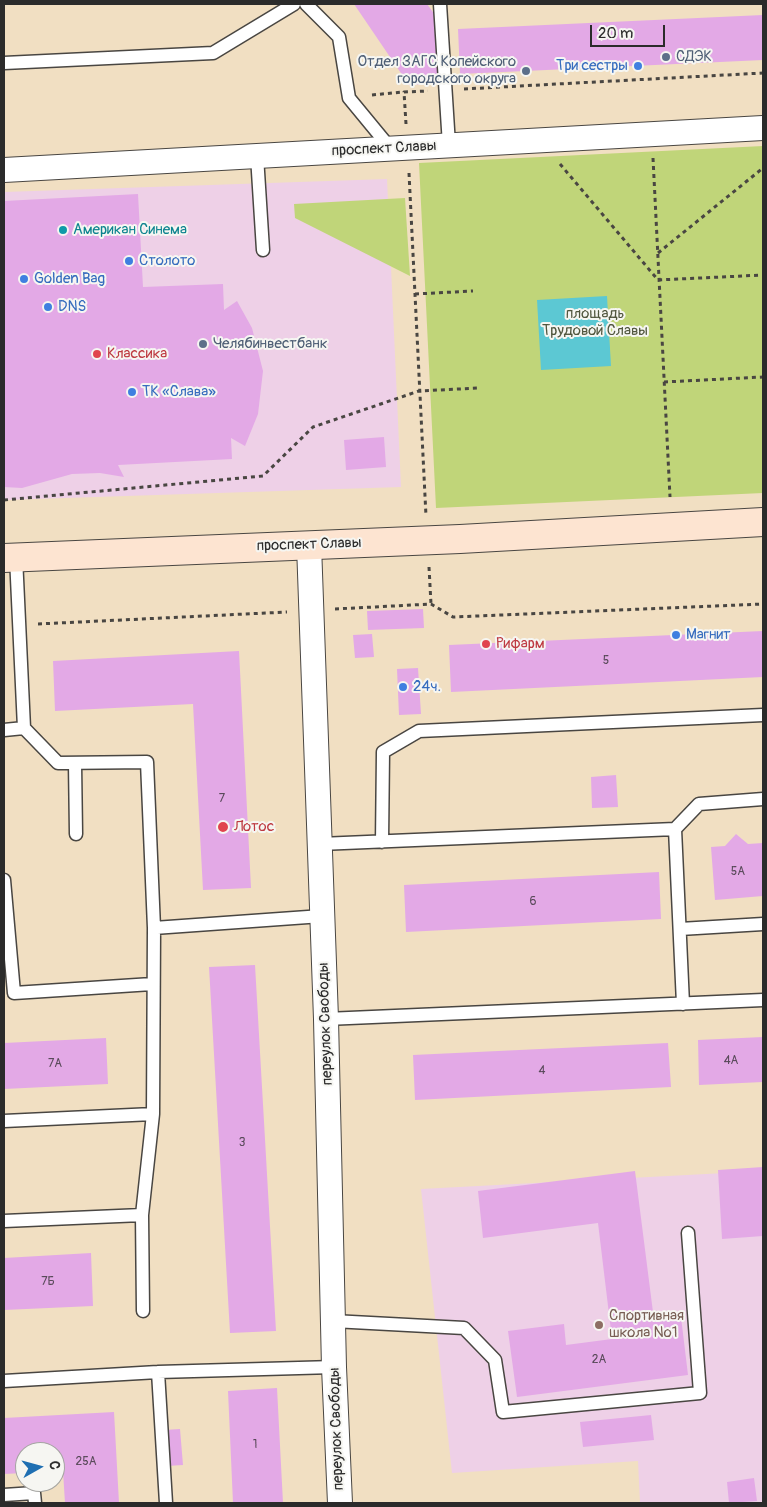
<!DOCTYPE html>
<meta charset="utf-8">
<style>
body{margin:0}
#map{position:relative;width:767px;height:1507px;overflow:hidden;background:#f1dfc2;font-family:Pangolin,sans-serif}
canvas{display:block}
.frame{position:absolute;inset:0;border:5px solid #2b2b2b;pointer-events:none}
.north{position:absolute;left:15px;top:1442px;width:50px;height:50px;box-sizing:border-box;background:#f6f6f2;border:1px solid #a5a5a2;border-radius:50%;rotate:83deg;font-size:14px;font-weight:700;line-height:20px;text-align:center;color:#2b2b2b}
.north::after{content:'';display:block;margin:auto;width:18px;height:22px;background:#1f6fb2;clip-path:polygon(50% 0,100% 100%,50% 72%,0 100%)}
.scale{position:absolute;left:590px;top:25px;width:75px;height:22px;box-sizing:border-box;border:2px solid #2b2b2b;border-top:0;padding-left:6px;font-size:15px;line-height:18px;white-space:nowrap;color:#2b2b2b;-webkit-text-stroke:4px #f6f6f2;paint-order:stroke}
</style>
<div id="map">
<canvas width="767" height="1507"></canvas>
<div class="frame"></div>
<div class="north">С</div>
<div class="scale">20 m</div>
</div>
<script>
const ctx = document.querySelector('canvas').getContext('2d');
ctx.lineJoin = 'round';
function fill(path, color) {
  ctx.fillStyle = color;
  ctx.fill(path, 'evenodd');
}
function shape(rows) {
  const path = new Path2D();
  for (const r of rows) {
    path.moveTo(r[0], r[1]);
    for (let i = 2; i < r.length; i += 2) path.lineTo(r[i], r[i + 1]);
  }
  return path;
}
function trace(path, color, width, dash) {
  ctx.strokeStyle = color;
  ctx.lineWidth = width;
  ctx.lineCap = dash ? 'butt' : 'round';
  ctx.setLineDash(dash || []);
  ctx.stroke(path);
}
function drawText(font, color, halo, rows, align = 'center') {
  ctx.font = font + ' Pangolin,sans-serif';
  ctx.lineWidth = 4;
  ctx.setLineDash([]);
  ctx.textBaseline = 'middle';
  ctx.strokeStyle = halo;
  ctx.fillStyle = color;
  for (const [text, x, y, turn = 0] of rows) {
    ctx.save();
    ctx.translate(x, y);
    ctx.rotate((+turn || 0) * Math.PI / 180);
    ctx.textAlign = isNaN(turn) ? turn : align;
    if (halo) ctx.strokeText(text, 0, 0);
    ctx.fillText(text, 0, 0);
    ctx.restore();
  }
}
fill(shape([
 [387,179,401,487,4,500,4,192],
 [763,1171,763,1503,640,1503,638,1461,452,1473,421,1189]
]), '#eed0e7');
fill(shape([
 [763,146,763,493,436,508,419,163],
 [405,198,410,276,295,218,294,204]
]), '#c0d579');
fill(shape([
 [607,296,611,366,541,370,537,300]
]), '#5cc8d3');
fill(shape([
 [354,4,427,4,438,19,443,83,409,85],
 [763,15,763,60,460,74,458,29],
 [138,194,143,287,223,284,224,310,237,301,252,328,263,371,258,414,245,446,231,438,232,459,118,465,124,477,100,473,72,474,22,488,4,487,4,201],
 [384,437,386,467,346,470,344,440],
 [423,609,424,628,368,630,367,611],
 [763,631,763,677,451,692,449,645],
 [372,634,374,657,355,658,353,635],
 [239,651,251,888,203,890,193,704,55,711,53,661],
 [418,668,421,714,399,715,397,669],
 [616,775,618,807,592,808,591,777],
 [736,834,748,844,763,843,763,896,715,900,711,847,725,846],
 [659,872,661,919,406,932,404,885],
 [255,965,276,1331,230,1333,209,967],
 [763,1037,763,1082,699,1085,698,1040],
 [106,1038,108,1084,4,1089,4,1043],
 [668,1043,671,1087,415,1100,413,1055],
 [763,1167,763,1236,722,1239,718,1170],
 [635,1171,654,1320,681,1317,688,1375,517,1397,508,1331,564,1324,566,1345,612,1339,598,1223,483,1238,478,1191],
 [91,1253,93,1306,4,1310,4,1258],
 [277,1388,283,1503,233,1503,228,1391],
 [114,1412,119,1503,65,1503,63,1471,55,1472,55,1452,25,1452,25,1473,4,1474,4,1418],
 [651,1415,654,1440,583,1447,580,1422],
 [180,1429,183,1465,167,1466,164,1430],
 [754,1478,757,1501,729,1503,727,1482]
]), '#e3a9e6');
const service = shape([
 [306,4,339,37,349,98,391,149],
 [440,4,449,145],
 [4,63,213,53,294,4],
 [257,156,263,250],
 [16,557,24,728],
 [4,730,24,728,58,763,147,762,154,928,153,1114,142,1215,143,1311],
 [75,763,76,834],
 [675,829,683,1004],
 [382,842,383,752,419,731,763,715],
 [320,844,675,829,699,804,763,799],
 [4,880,14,993,152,984],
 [154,928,322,916],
 [680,929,763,924],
 [326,1019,763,1000],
 [4,1121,153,1114],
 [4,1221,142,1215],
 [333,1321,464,1328,495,1360,503,1412,700,1393,688,1233],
 [158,1372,166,1503],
 [4,1381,158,1372,334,1367],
 [4,1495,34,1493,35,1503]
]);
const minor = shape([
 [4,170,763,128],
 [309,545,326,1019,334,1367,340,1503]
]);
const secondary = shape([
 [4,558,460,539,763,522]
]);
trace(service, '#494642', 15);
trace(minor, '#494642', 26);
trace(secondary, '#494642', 30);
trace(shape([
 [464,89,763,73],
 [372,95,403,92],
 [406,124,404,92,428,91],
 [653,158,670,497],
 [560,164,658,280,763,275],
 [409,173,426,516],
 [658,253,763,168],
 [415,294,473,291],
 [664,382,763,377],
 [4,500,263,476,313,427,419,391,479,388],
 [429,567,431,604],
 [335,609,431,604,453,617,763,604],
 [38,624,287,612]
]), '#494642', 3, [4, 4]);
trace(service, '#fff', 12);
trace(minor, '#fff', 24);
trace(secondary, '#fde4d1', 28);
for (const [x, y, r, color] of [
 [666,57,5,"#5c6f8a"],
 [638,66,5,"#3f7fe0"],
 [526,71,5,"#5c6f8a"],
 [63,230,5,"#0f9aa8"],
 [129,261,5,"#3f7fe0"],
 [24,279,5,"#3f7fe0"],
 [48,307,5,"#3f7fe0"],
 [203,344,5,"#5c6f8a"],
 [97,354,5,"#e0444e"],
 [132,392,5,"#3f7fe0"],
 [676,635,5,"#3f7fe0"],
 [486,644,5,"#e0444e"],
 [403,687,5,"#3f7fe0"],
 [223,827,6,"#e0444e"],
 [599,1325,5,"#8d6e63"]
]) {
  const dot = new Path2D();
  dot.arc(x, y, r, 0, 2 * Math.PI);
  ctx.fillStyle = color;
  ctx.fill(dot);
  trace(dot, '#f6f6f2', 2);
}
drawText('12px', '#594a5a', null, [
 ["5",606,661],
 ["7",222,799],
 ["5А",738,872],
 ["6",533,902],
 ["4А",731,1061],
 ["7А",55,1064],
 ["4",542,1071],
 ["3",242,1143],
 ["7Б",48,1282],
 ["2А",599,1360],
 ["1",255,1445],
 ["25А",86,1462]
]);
drawText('15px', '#4e5e75', '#f6f6f2', [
 ["СДЭК",676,57],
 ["Отдел ЗАГС Копейского",516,62,"right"],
 ["городского округа",516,79,"right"],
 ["Челябинвестбанк",213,344]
], 'left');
drawText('15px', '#366cbe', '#f6f6f2', [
 ["Три сестры",628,66,"right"],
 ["Столото",139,261],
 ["Golden Bag",34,279],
 ["DNS",58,307],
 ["ТК «Слава»",142,392],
 ["Магнит",686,635],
 ["24ч.",413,687]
], 'left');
drawText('15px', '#2b2b2b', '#f6f6f2', [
 ["проспект Славы",384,149,-3],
 ["проспект Славы",309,545,-2],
 ["переулок Свободы",326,1024,-92],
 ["переулок Свободы",337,1429,-92]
]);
drawText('15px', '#0d838f', '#f6f6f2', [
 ["Американ Синема",73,230]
], 'left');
drawText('15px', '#50563e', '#f6f6f2', [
 ["площадь",595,314],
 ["Трудовой Славы",595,331]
]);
drawText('15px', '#be3a42', '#f6f6f2', [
 ["Классика",107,354],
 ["Рифарм",496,644],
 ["Лотос",234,827]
], 'left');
drawText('15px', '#785e54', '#f6f6f2', [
 ["Спортивная",609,1316],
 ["школа №1",609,1333]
], 'left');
</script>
